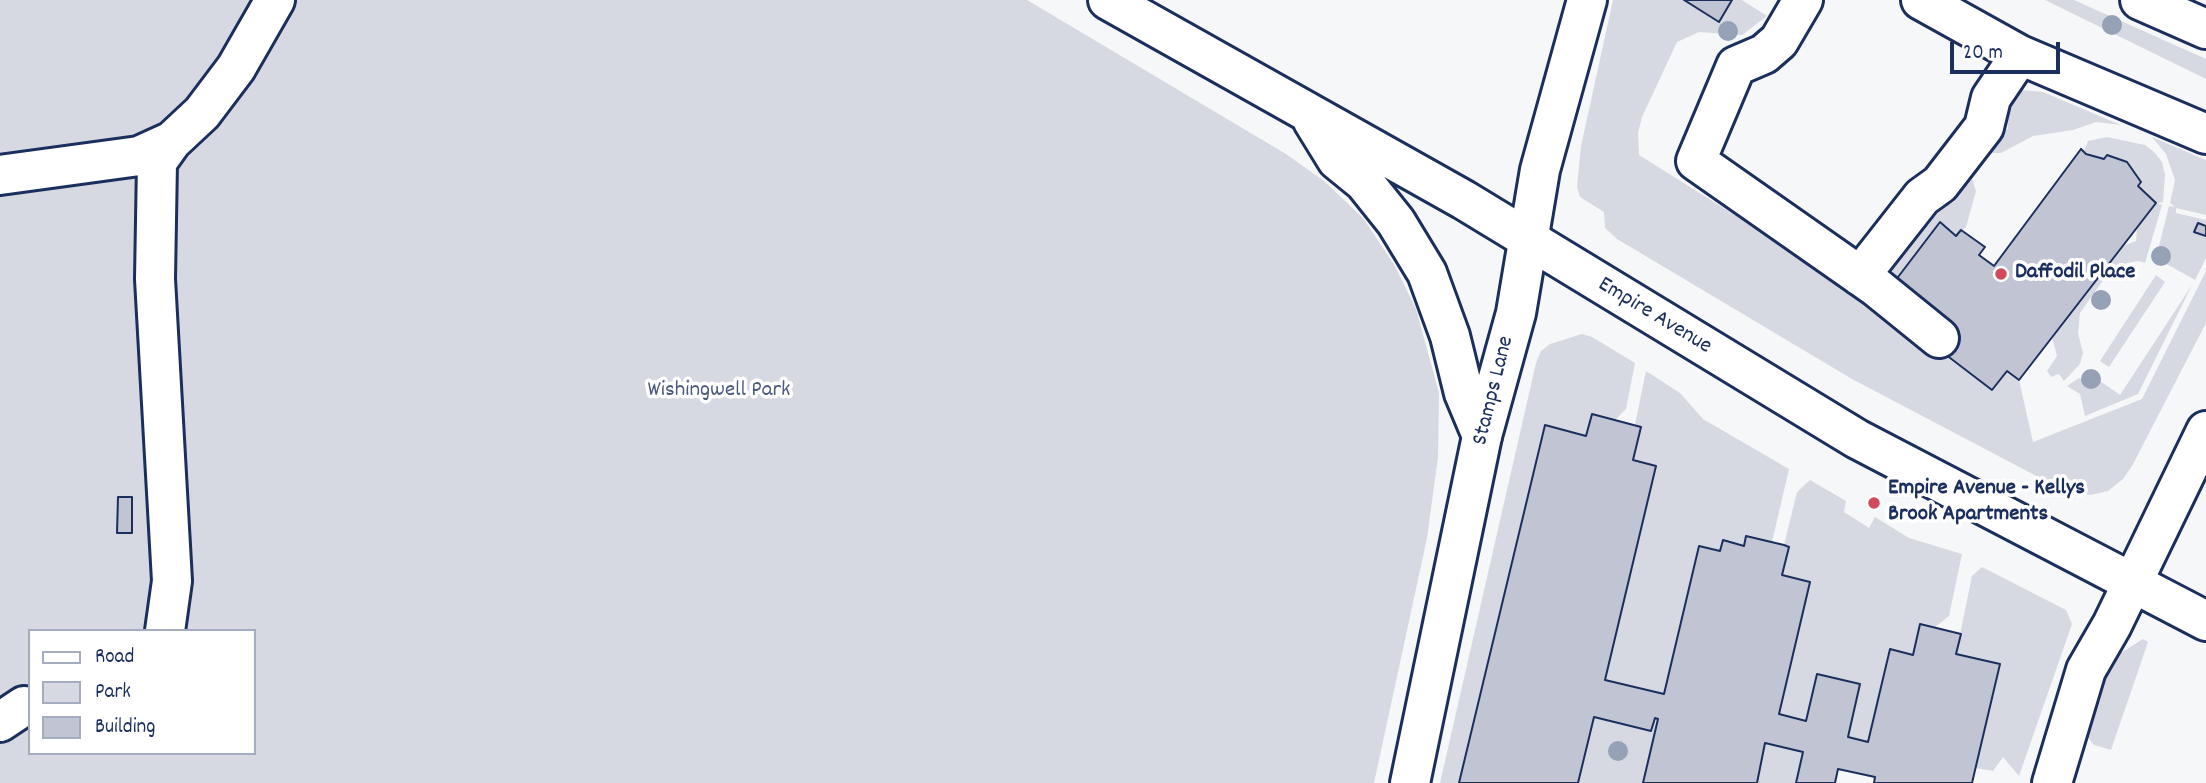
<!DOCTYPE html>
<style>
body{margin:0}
#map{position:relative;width:2206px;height:783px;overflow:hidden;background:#f6f7f9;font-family:Dekko,sans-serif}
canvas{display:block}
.legend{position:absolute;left:28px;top:629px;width:228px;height:126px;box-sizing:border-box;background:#fff;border:2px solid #a4acbf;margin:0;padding:9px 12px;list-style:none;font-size:21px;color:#1b2f5e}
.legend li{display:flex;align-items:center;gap:14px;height:35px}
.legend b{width:35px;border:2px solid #a4acbf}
.scale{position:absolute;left:1950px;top:42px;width:110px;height:32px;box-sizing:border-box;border:4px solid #1b2f5e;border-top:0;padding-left:9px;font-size:21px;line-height:24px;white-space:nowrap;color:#1b2f5e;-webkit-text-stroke:5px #fff;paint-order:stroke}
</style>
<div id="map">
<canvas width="2206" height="783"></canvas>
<ul class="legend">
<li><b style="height:9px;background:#fff"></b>Road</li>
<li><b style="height:19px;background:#d6d9e2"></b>Park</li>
<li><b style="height:19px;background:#c0c4d3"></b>Building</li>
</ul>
<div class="scale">20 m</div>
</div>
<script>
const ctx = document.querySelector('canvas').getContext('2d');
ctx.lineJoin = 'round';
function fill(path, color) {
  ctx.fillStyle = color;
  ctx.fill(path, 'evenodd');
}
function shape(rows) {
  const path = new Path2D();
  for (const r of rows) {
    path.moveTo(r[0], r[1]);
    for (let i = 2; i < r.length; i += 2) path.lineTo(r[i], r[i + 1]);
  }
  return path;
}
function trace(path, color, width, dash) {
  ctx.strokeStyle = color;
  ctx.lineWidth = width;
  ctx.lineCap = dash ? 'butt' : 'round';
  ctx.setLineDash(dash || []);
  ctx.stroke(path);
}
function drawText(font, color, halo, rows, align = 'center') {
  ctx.font = font + ' Dekko,sans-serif';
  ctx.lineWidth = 7;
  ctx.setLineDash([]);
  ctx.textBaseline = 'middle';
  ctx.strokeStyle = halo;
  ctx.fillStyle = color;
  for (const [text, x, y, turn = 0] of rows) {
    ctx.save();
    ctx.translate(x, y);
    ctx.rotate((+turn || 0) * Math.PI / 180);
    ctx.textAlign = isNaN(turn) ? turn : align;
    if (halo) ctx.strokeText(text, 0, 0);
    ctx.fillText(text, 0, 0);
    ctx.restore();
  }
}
fill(shape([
 [0,0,1027,0,1286,154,1324,181,1363,218,1395,266,1416,309,1439,393,1438,457,1427,538,1374,783,0,783],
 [30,631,254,631,254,753,30,753],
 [1613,0,1684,0,1718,22,1732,0,1742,0,1767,16,1742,35,1699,32,1677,42,1642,117,1638,133,1639,155,1840,281,1992,390,2007,371,2019,380,2033,442,2142,399,2206,271,2206,323,2132,466,2123,479,2108,491,2090,495,2061,489,1852,379,1617,239,1605,228,1604,212,1580,197,1577,187,1581,146],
 [2045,0,2074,0,2206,59,2206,79],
 [2022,90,2043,92,2121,125,2096,122,2073,130,2033,136,2001,153,1990,153,2008,128,2008,112,2012,99],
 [2107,137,2145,145,2154,152,2162,162,2165,175,2163,202,2157,203,2162,205,2145,263,2138,261,2127,263,2106,276,2080,313,2078,333,2083,353,2080,364,2064,381,2059,374,2051,377,2047,371,2057,356,2052,337,2123,246,2136,241,2137,228,2156,204,2138,186,2141,182,2127,162,2107,155,2104,159,2084,152,2088,141],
 [2152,137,2206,160,2206,215,2176,208,2176,213,2206,220,2206,258,2195,280,2156,258,2169,206,2175,207,2170,203,2175,180,2166,154],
 [1972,179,1976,191,1966,227,1956,236,1939,223,1896,280,1892,280,1892,268,1897,259,1934,211,1954,202],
 [2156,275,2165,282,2109,367,2100,361],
 [2192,285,2138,394,2085,416,2080,394,2067,386,2079,378,2088,385,2100,381,2120,395],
 [1582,334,1592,337,1635,363,1626,409,1615,420,1592,415,1586,436,1545,426,1459,783,1440,783,1536,363,1541,351,1550,344],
 [1646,371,1680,393,1703,419,1789,469,1772,542,1747,536,1744,546,1720,551,1699,546,1664,694,1605,680,1656,466,1633,460,1641,427,1635,425],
 [1810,480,1846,501,1844,512,1869,528,1875,517,1909,538,1962,554,1949,616,1935,627,1920,624,1913,655,1889,649,1868,742,1848,737,1860,684,1817,674,1806,721,1779,714,1810,582,1782,575,1789,547,1784,545,1797,492],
 [1982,567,2066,610,2072,624,2019,776,2003,757,1993,771,1976,768,2000,664,1956,654,1972,576],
 [2143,639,2148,642,2111,750,2094,745,2083,731,2093,694,2116,656],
 [1594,717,1651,731,1655,718,1658,719,1643,783,1578,783],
 [1765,743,1803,752,1796,783,1757,783]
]), '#d6d9e2');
const building = shape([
 [1684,0,1732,0,1719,22,1684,0],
 [2081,149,2086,154,2104,159,2107,155,2127,162,2141,182,2138,186,2156,203,2019,380,2007,371,1992,390,1933,345,1951,323,1895,281,1940,222,1956,236,1961,230,1985,247,1979,255,1994,266,2081,149],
 [2198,223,2206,226,2206,236,2194,232,2198,223],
 [1592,414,1641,427,1633,460,1656,466,1605,680,1664,694,1699,546,1720,551,1723,540,1744,546,1746,536,1784,545,1789,547,1782,575,1810,582,1779,714,1806,721,1817,674,1860,684,1848,737,1868,742,1890,649,1913,655,1920,624,1961,634,1956,654,2000,664,1972,783,1874,783,1875,777,1838,769,1835,783,1796,783,1803,752,1765,743,1757,783,1643,783,1658,719,1655,718,1651,731,1594,717,1578,783,1459,783,1545,425,1586,436,1592,414],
 [118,497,132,497,132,533,117,533,118,497]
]);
fill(building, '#c0c4d3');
trace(building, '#1b2f5e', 2);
const minor = shape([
 [1803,0,1779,41,1764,54,1736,66,1696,161,1876,287,1939,338],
 [1921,0,2020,55,2206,134],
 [2140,0,2206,29],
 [0,175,139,156,172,141],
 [1860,276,1922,197,1940,184,1984,127,1991,98,2020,55],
 [165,631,172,581,155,279,157,162,172,141,202,113,236,68,275,0],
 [0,722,24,706,30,707],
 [1410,783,1482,436,1516,313,1540,170,1587,0],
 [2052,783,2086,670,2112,625,2206,431]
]);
const major = shape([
 [1108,0,1464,200,1857,439,2206,621],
 [1313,121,1337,160,1364,182,1396,222,1427,273,1450,336,1464,393,1482,436]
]);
trace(minor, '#1b2f5e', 44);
trace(major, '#1b2f5e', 44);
trace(minor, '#fff', 38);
trace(major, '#fff', 38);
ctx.fillStyle = '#97a1b6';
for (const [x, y] of [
 [2112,25],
 [1728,31],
 [2161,256],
 [2101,300],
 [2091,379],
 [1618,751]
]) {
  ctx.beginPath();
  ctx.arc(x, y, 10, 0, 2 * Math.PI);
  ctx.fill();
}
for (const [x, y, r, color] of [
 [2001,274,7,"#d1495b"],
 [1874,503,7,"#d1495b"]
]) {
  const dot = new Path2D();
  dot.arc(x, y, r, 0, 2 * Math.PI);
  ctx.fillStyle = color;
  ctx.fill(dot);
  trace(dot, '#fff', 2.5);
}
drawText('bold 23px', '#1b2f5e', '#fff', [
 ["Daffodil Place",2015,274],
 ["Empire Avenue - Kellys",1888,490],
 ["Brook Apartments",1888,516]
], 'left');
drawText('23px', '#1b2f5e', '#fff', [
 ["Empire Avenue",1654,317,31],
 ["Stamps Lane",1495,391,-76]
]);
drawText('23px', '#4a5a7f', '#fff', [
 ["Wishingwell Park",719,392]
]);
</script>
